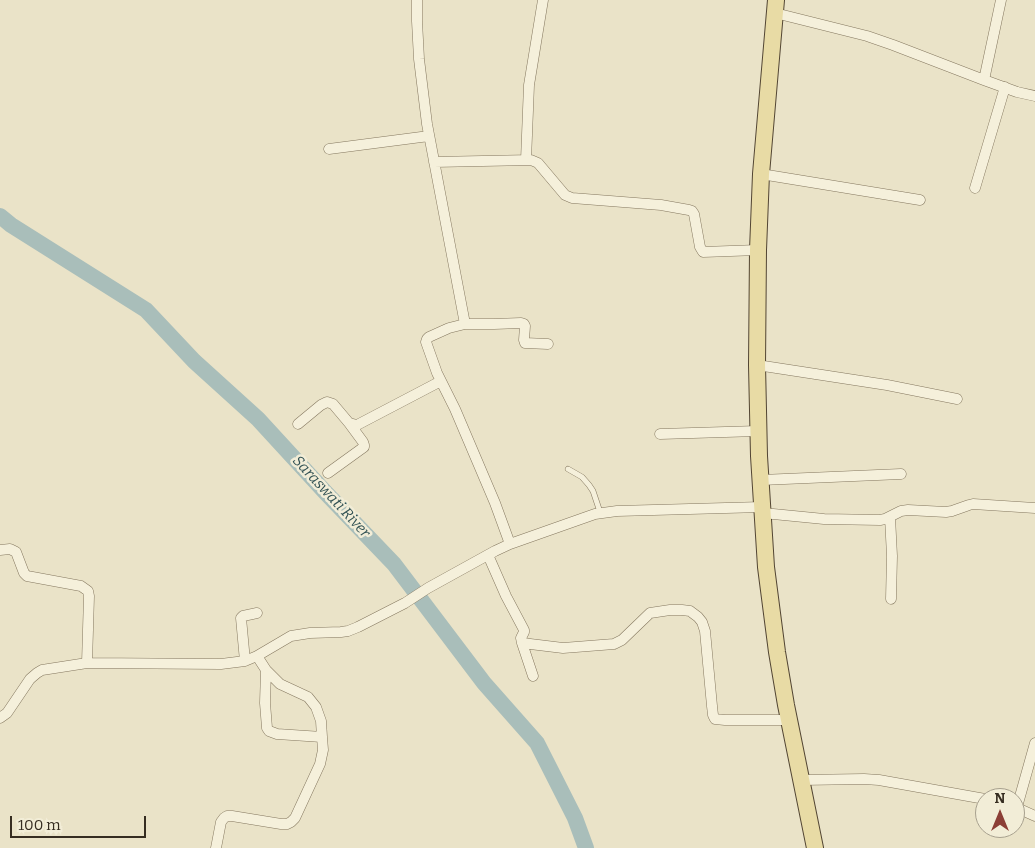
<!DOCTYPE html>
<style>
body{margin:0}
#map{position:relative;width:1035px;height:848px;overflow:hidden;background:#eae3c8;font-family:Bitter,serif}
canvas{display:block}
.north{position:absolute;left:975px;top:788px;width:50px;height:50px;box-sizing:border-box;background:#f2edd7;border:1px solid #a7a08e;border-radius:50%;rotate:0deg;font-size:14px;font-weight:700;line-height:20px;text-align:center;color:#362d21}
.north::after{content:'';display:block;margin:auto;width:18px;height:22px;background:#8c3f36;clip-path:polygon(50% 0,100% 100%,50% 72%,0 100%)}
.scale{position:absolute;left:10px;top:816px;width:136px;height:22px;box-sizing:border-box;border:2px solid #362d21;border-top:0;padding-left:6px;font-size:15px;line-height:18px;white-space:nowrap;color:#362d21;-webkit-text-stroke:4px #f2edd7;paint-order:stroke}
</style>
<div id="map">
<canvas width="1035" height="848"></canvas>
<div class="north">N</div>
<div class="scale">100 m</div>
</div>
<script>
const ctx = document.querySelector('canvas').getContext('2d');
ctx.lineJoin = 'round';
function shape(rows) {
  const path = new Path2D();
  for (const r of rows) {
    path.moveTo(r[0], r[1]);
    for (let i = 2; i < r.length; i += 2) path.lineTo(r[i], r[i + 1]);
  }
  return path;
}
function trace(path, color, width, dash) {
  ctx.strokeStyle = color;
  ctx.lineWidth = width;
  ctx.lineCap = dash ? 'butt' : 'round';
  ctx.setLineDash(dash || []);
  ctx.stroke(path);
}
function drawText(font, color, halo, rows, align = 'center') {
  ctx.font = font + ' Bitter,serif';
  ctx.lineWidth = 5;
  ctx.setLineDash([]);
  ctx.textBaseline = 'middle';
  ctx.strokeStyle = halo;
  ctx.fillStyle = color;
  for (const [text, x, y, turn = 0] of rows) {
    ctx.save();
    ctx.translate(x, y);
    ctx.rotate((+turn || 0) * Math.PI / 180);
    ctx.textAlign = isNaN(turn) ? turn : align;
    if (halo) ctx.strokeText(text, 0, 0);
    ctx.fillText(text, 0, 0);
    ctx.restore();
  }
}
trace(shape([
 [0,216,11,225,146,310,194,361,258,419,325,492,394,564,484,683,537,743,575,818,586,848]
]), '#a9beba', 16);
const service = shape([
 [568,469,582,477,589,485,593,491,600,512]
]);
const minor = shape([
 [417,0,417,21,419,59,427,124,465,324],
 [775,13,867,36,893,45,984,80,1017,92,1035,96],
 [984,80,1001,0],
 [329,149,429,136],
 [526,160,529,85,543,0],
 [434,162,531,160,538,163,565,195,572,198,661,205,689,210,692,211,694,214,700,247,703,252,758,250],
 [761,174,920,200],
 [975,188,1005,87],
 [757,365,887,385,957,399],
 [298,424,321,405,327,402,333,404,349,423,357,425,441,381],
 [660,434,758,431],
 [328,473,364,447,364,445,363,442,349,423],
 [761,480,901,474],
 [763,513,824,519,880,520,885,519,901,511,908,510,946,512,952,511,969,505,973,504,1035,508],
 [890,517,892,556,891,599],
 [510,544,495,503,455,409,437,373,426,342,427,339,429,337,449,328,465,324,494,324,521,323,524,324,525,326,524,340,525,343,548,344],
 [0,550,10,549,16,552,24,573,27,576,81,586,88,591,89,596,87,663],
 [488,555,506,596,524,630,524,632,521,638,522,643,533,676],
 [522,643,563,648,614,644,622,640,650,613,670,610,682,610,690,611,698,617,702,622,705,631,712,706,713,715,715,719,725,720,789,720],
 [245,661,241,618,243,616,257,613],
 [266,670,265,703,267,728,269,731,277,734,322,737],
 [0,718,7,713,30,679,37,673,42,670,87,663,221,664,245,661,257,656,291,636,310,633,341,632,348,631,358,627,405,603,428,588,495,551,510,544,595,514,617,511,762,507],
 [801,780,864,779,879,780,985,799],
 [1015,807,1035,816],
 [1017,807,1035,743],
 [216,848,221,822,224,818,227,816,232,816,281,824,287,824,291,822,295,818,320,764,323,750,322,737,321,721,316,707,308,697,280,684,266,670,257,656]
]);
const primary = shape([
 [776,0,761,174,758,250,757,365,759,456,766,567,777,652,786,705,815,848]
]);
trace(service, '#84775f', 6);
trace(minor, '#84775f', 11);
trace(primary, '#524533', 18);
trace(service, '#f5f0db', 5);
trace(minor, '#f5f0db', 10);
trace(primary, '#e8dba5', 16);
drawText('italic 15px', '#325254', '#f2edd7', [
 ["Saraswati River",331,497,47]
]);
</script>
